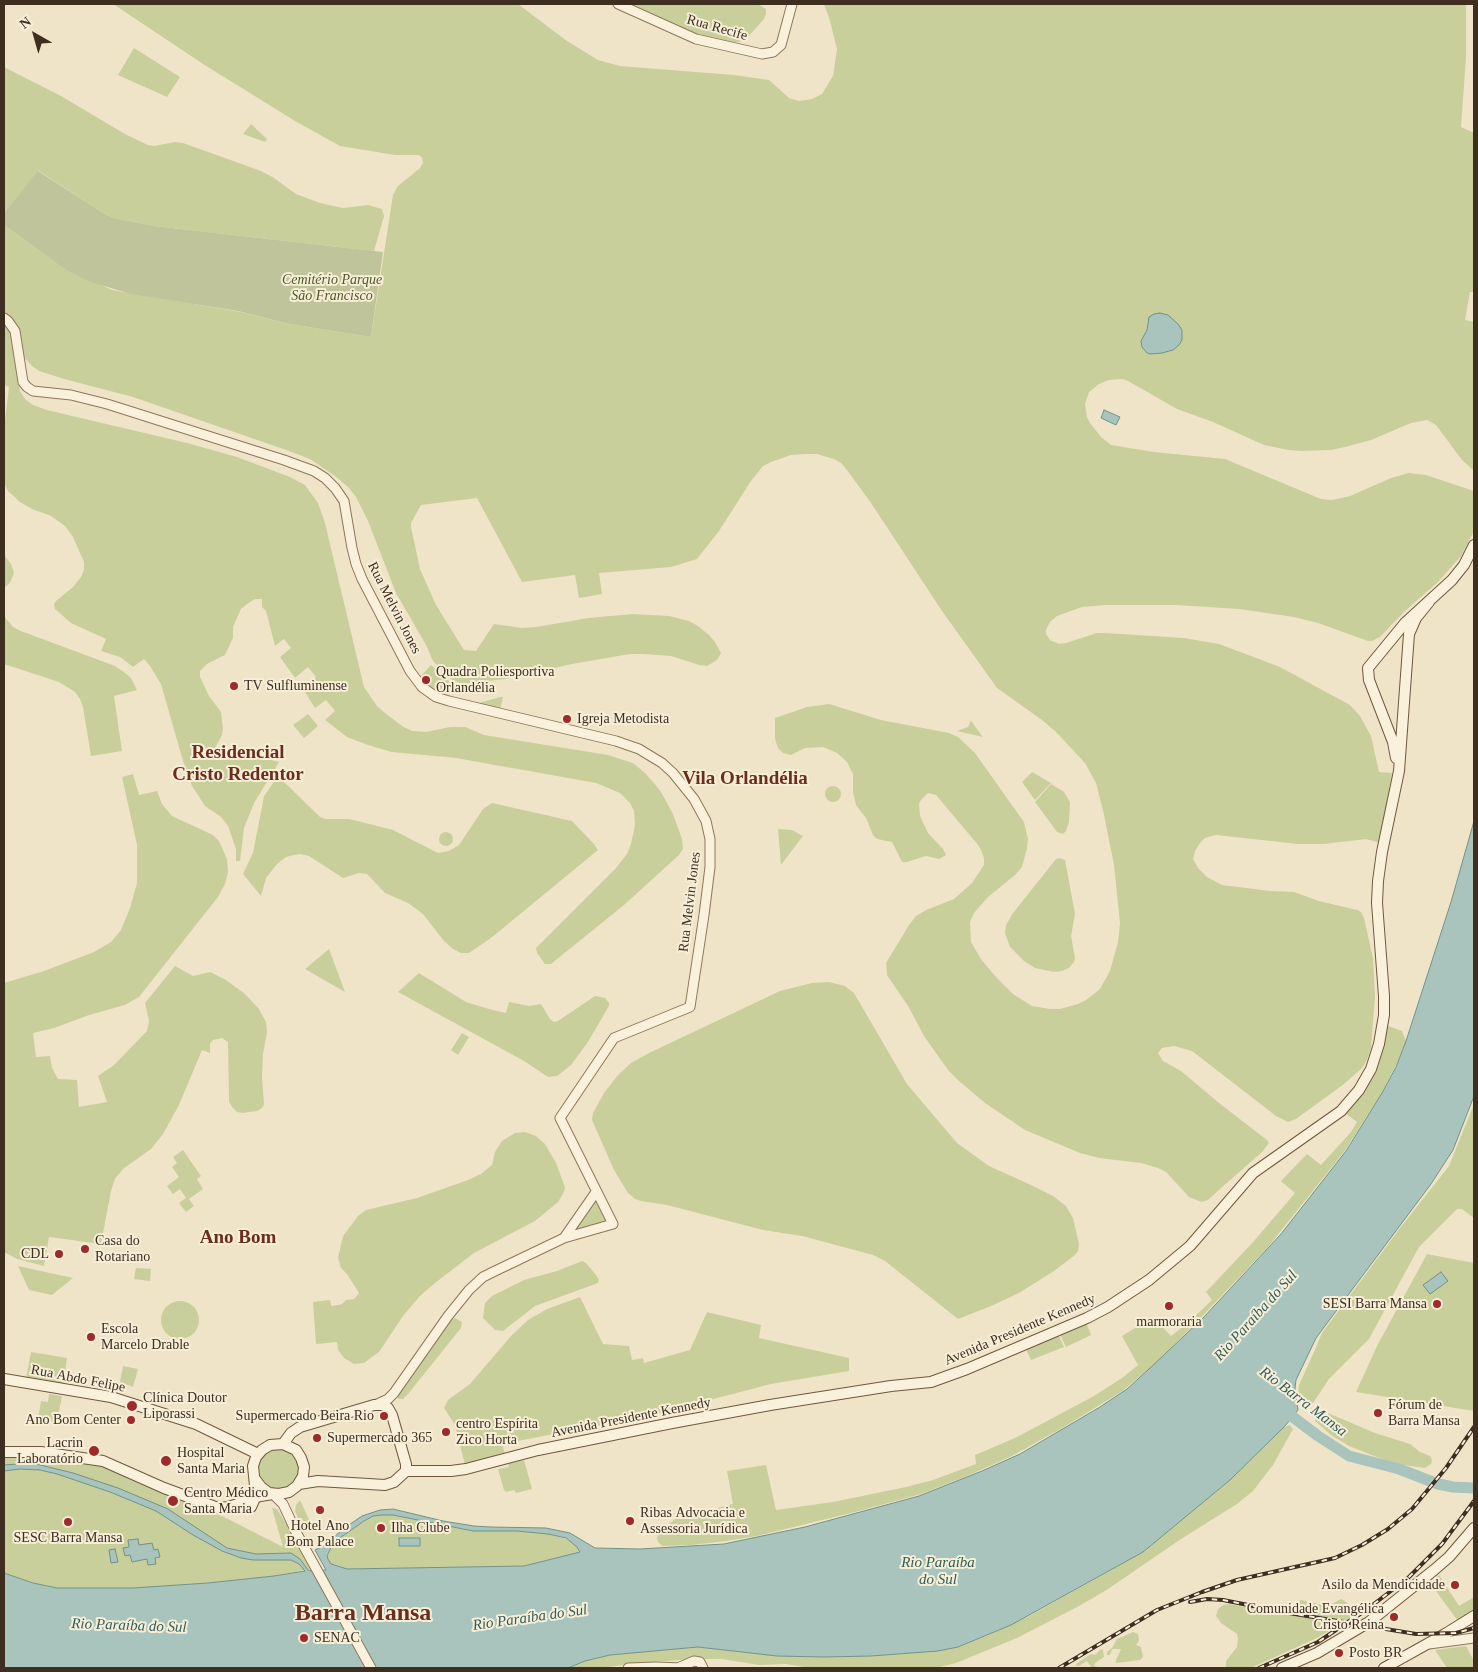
<!DOCTYPE html>
<meta charset="utf-8">
<style>
body{margin:0}
#map{position:relative;width:1478px;height:1672px;overflow:hidden;background:#f0e4c8;font-family:Georgia,serif}
canvas{display:block}
.frame{position:absolute;inset:0;border:5px solid #3d2e20;pointer-events:none}
.north{position:absolute;left:10px;top:10px;width:50px;height:50px;-webkit-text-stroke:4px #f7eed8;paint-order:stroke;rotate:322deg;font-size:14px;font-weight:700;line-height:20px;text-align:center;color:#3d2e20}
.north::after{content:'';display:block;margin:auto;width:18px;height:22px;background:#3d2e20;clip-path:polygon(50% 0,100% 100%,50% 72%,0 100%)}
</style>
<div id="map">
<canvas width="1478" height="1672"></canvas>
<div class="frame"></div>
<div class="north">N</div>
</div>
<script>
const ctx = document.querySelector('canvas').getContext('2d');
ctx.lineJoin = 'round';
function fill(path, color) {
  ctx.fillStyle = color;
  ctx.fill(path, 'evenodd');
}
function shape(rows) {
  const path = new Path2D();
  for (const r of rows) {
    if (r.length === 3) {
      path.moveTo(r[0] + r[2], r[1]);
      path.arc(r[0], r[1], r[2], 0, 2 * Math.PI);
      continue;
    }
    path.moveTo(r[0], r[1]);
    for (let i = 2; i < r.length; i += 2) path.lineTo(r[i], r[i + 1]);
  }
  return path;
}
function trace(path, color, width, dash) {
  ctx.strokeStyle = color;
  ctx.lineWidth = width;
  ctx.lineCap = dash ? 'butt' : 'round';
  ctx.setLineDash(dash || []);
  ctx.stroke(path);
}
function drawText(font, color, halo, rows, align = 'center') {
  ctx.font = font + ' Georgia,serif';
  ctx.lineWidth = 4;
  ctx.setLineDash([]);
  ctx.textBaseline = 'middle';
  ctx.strokeStyle = halo;
  ctx.fillStyle = color;
  for (const [text, x, y, turn = 0] of rows) {
    ctx.save();
    ctx.translate(x, y);
    ctx.rotate((+turn || 0) * Math.PI / 180);
    ctx.textAlign = isNaN(turn) ? turn : align;
    if (halo) ctx.strokeText(text, 0, 0);
    ctx.fillText(text, 0, 0);
    ctx.restore();
  }
}
fill(shape([
 [113,4,518,4,567,41,598,60,620,66,734,75,769,80,789,98,799,101,812,99,822,94,833,76,837,49,830,21,824,4,1466,4,1466,57,1461,127,1474,133,1474,292,1470,292,1465,320,1474,322,1474,471,1462,460,1436,425,1427,420,1411,423,1371,440,1345,447,1331,450,1301,451,1288,450,1264,445,1213,422,1177,409,1128,381,1122,379,1109,380,1099,384,1089,392,1085,404,1087,417,1090,423,1101,437,1111,445,1154,452,1225,459,1321,499,1332,500,1350,496,1391,478,1409,473,1426,475,1474,491,1474,531,1461,556,1438,582,1405,611,1380,637,1372,641,1368,641,1318,623,1294,617,1239,609,1176,605,1107,605,1082,607,1057,616,1050,622,1046,630,1046,634,1050,640,1059,644,1066,643,1097,633,1105,633,1184,638,1219,644,1280,667,1350,705,1360,716,1371,736,1379,772,1392,773,1380,843,1366,839,1324,844,1298,844,1216,835,1205,838,1200,843,1195,851,1193,859,1198,868,1207,877,1222,885,1270,891,1294,892,1319,901,1357,910,1361,912,1364,918,1373,958,1375,996,1371,1048,1367,1060,1362,1068,1344,1084,1296,1119,1288,1122,1276,1116,1192,1051,1174,1046,1162,1048,1158,1053,1163,1061,1181,1071,1219,1103,1267,1140,1269,1143,1262,1152,1220,1189,1208,1200,1201,1202,1189,1197,1166,1172,1158,1168,1141,1163,1099,1158,1080,1153,1025,1130,985,1103,959,1081,948,1070,924,1036,908,1006,887,975,886,963,909,925,916,916,926,910,954,899,972,883,984,865,984,858,981,850,978,845,936,795,928,793,921,800,919,804,920,816,928,833,943,849,946,855,939,859,926,856,907,862,902,862,892,842,877,839,873,835,866,818,856,805,853,792,853,774,847,762,837,753,823,747,805,748,791,755,783,753,778,748,775,739,775,718,807,707,829,704,881,720,949,733,958,737,975,753,1024,822,1028,839,1027,848,1022,867,1015,875,988,897,974,913,970,922,971,942,981,959,996,977,1013,994,1032,1006,1050,1009,1060,1009,1078,1004,1086,1000,1100,989,1110,971,1118,942,1120,923,1114,865,1104,815,1096,783,1085,763,1057,733,1042,720,997,688,942,611,871,503,847,470,841,463,834,459,817,454,805,454,791,455,771,462,763,466,751,481,719,531,697,559,671,567,599,573,602,594,579,598,575,575,522,582,477,498,421,505,411,523,411,527,420,569,436,605,464,650,476,651,494,624,522,628,536,627,589,618,632,614,669,616,689,621,698,626,709,635,715,642,721,653,717,660,707,666,699,665,671,656,644,654,630,654,572,664,505,679,462,684,451,679,433,661,426,645,396,593,368,521,356,497,349,488,335,476,310,459,289,451,133,397,64,379,39,371,32,366,24,357,18,330,15,323,4,314,4,225,56,263,112,290,241,312,289,324,371,337,393,195,398,186,420,168,423,163,422,158,419,155,395,155,340,146,295,121,203,64],
 [626,4,758,4,766,9,766,14,764,19,747,38,739,42,733,42,689,32],
 [134,48,180,77,167,97,118,75],
 [4,67,61,96,125,134,148,145,154,146,175,142,183,143,261,171,274,178,296,194,320,203,343,208,368,205,382,209,384,216,374,251,154,226,114,218,105,214,39,171,4,213],
 [251,124,267,139,265,142,243,134],
 [4,324,11,335,20,391,25,399,33,405,47,410,187,443,237,457,290,477,305,485,318,503,325,523,364,687,377,706,385,713,402,726,412,731,426,732,450,727,465,727,484,735,608,755,633,763,645,773,654,783,661,792,673,814,682,839,683,849,679,855,624,905,551,964,545,964,537,953,536,948,616,868,627,854,631,844,635,825,634,811,630,803,620,793,596,783,456,758,392,752,368,745,347,737,325,720,335,711,326,700,315,708,303,689,316,677,308,667,295,678,280,657,291,648,284,639,275,646,266,611,262,607,262,599,255,599,247,604,241,609,233,627,233,638,225,655,207,664,200,671,200,677,209,696,221,712,223,729,222,735,214,750,218,759,222,760,238,751,279,762,254,803,244,828,240,861,236,861,236,849,228,826,221,817,205,806,192,786,183,761,161,684,150,666,144,659,133,667,120,657,101,651,106,639,71,623,55,609,54,604,56,601,73,587,81,577,84,570,84,562,73,537,65,526,51,516,32,509,20,502,8,491,4,483,4,428,9,387,4,385],
 [4,555,11,564,14,573,10,583,4,588],
 [4,616,13,627,21,631,115,666,124,672,131,678,137,690,114,696,122,751,91,756,83,707,80,699,75,692,59,682,4,664],
 [431,665,450,682,439,694,420,677],
 [500,697,503,697,500,711,472,705],
 [308,714,318,726,304,738,293,725],
 [971,720,971,721,983,737,957,731,968,727],
 [1032,772,1051,783,1035,800,1022,782],
 [133,774,139,795,157,791,162,804,172,816,213,835,219,841,227,859,228,872,225,884,218,897,139,997,125,1005,89,1015,54,1028,33,1033,36,1057,50,1056,52,1068,58,1079,77,1080,79,1107,107,1102,98,1076,114,1065,147,1031,149,1021,145,1003,175,966,193,976,210,972,226,980,244,993,259,1009,266,1022,267,1032,263,1054,262,1077,264,1105,262,1108,257,1111,243,1113,237,1112,232,1107,229,1102,228,1042,222,1038,213,1040,210,1044,210,1053,202,1050,179,1105,163,1134,151,1149,123,1169,115,1179,111,1191,101,1244,49,1237,44,1266,17,1259,4,1252,4,983,44,971,94,952,111,942,121,930,130,908,137,883,137,845,122,777],
 [278,776,320,817,325,819,349,819,393,830,438,853,449,851,459,845,483,809,492,803,572,821,594,844,598,850,491,938,469,953,461,953,453,949,444,941,423,914,408,903,385,893,367,874,359,873,343,878,309,856,300,854,294,855,286,857,277,864,266,878,261,896,243,874,253,853,264,796],
 [1051,784,1064,792,1070,802,1069,822,1066,831,1063,834,1057,832,1035,802],
 [833,794,8],
 [778,829,792,830,803,836,781,865],
 [446,839,7],
 [1060,858,1065,860,1075,914,1071,936,1075,958,1074,962,1069,968,1062,971,1054,972,1035,968,1024,961,1010,947,1005,933,1006,925,1013,913,1048,869,1056,859],
 [329,949,345,992,305,969],
 [419,973,466,1002,489,1009,506,1013,509,1002,529,1006,541,1004,550,1019,554,1022,558,1021,595,996,605,998,609,1003,609,1006,588,1042,571,1065,557,1076,548,1077,524,1061,398,992],
 [829,982,845,986,854,993,907,1084,957,1143,989,1166,1031,1185,1053,1196,1066,1206,1073,1218,1079,1244,1078,1251,1075,1255,1054,1271,1019,1293,991,1306,958,1319,885,1261,873,1255,802,1236,763,1230,667,1205,641,1201,635,1199,628,1193,614,1170,592,1120,593,1113,604,1093,618,1075,631,1063,649,1053,780,991,812,983],
 [1388,1026,1402,1031,1406,1041,1398,1061,1381,1094,1344,1152,1268,1247,1192,1327,1149,1369,1121,1392,1062,1428,1012,1456,967,1476,921,1494,855,1512,757,1536,727,1541,691,1545,662,1546,658,1542,657,1538,659,1532,675,1519,733,1504,727,1471,766,1465,776,1510,833,1502,906,1487,933,1480,976,1464,975,1455,1015,1438,1094,1396,1122,1378,1138,1365,1122,1336,1153,1317,1171,1336,1190,1321,1212,1300,1206,1292,1254,1241,1295,1193,1281,1181,1307,1154,1321,1165,1351,1132,1357,1122,1345,1113,1361,1095,1371,1080,1380,1059],
 [462,1033,469,1037,458,1055,451,1050],
 [1474,1104,1474,1218,1462,1209,1457,1209,1419,1247,1369,1339,1329,1379,1311,1406,1308,1408,1304,1406,1298,1395,1299,1385,1314,1352,1322,1333,1400,1228,1449,1166],
 [525,1132,536,1136,545,1144,556,1163,565,1187,564,1192,558,1202,535,1221,474,1253,435,1283,420,1296,403,1316,379,1352,364,1363,354,1364,344,1358,338,1350,337,1342,316,1344,313,1302,330,1300,331,1305,332,1306,342,1304,346,1300,354,1299,359,1293,347,1274,341,1268,338,1258,343,1236,358,1216,366,1210,417,1198,468,1180,481,1174,492,1165,495,1152,502,1141,515,1133],
 [183,1150,201,1176,197,1179,203,1189,189,1199,194,1206,186,1212,179,1203,186,1198,180,1189,173,1194,167,1186,179,1177,172,1167,177,1163,173,1157],
 [596,1192,613,1224,564,1238],
 [1427,1254,1474,1263,1474,1411,1356,1392,1378,1344],
 [582,1261,586,1263,596,1275,599,1280,598,1283,535,1306,503,1331,495,1330,483,1318,485,1303,492,1296,524,1280,557,1271],
 [18,1266,73,1278,52,1295,29,1290],
 [136,1268,151,1269,150,1281,134,1279],
 [580,1297,603,1344,629,1346,632,1360,643,1358,644,1363,690,1350,707,1312,761,1325,759,1338,849,1358,849,1371,771,1384,648,1416,502,1444,505,1454,465,1465,455,1425,444,1408,448,1400,470,1384,511,1336,528,1320,547,1309],
 [180,1320,19],
 [455,1318,462,1322,461,1328,408,1394,403,1399,399,1399,396,1396,402,1385,450,1321],
 [1086,1322,1091,1335,1066,1347,1060,1334],
 [1058,1334,1064,1347,1031,1360,1025,1347],
 [31,1352,67,1358,63,1386,26,1379],
 [123,1366,138,1369,133,1387,120,1382],
 [49,1394,62,1396,57,1422,38,1419,41,1401,48,1402],
 [1321,1410,1375,1433,1410,1444,1420,1452,1430,1456,1432,1460,1431,1464,1425,1468,1403,1465,1387,1461,1349,1446,1331,1435,1315,1421],
 [1290,1425,1293,1429,1273,1465,1253,1491,1237,1504,1181,1539,1108,1589,1081,1605,1017,1638,956,1663,936,1668,810,1668,786,1664,759,1665,721,1659,697,1659,636,1663,603,1668,568,1668,585,1661,610,1655,698,1647,777,1656,824,1657,869,1656,938,1651,958,1647,986,1636,1031,1615,1143,1552,1230,1480,1282,1428],
 [276,1446,295,1452,301,1471,290,1488,271,1490,258,1480,257,1460],
 [4,1452,103,1461,230,1520,283,1547,272,1508,277,1509,293,1535,310,1569,274,1576,208,1583,133,1588,57,1588,33,1583,4,1573],
 [524,1460,532,1489,516,1493,514,1490,506,1492,504,1490,498,1469,509,1467,508,1464],
 [300,1500,313,1528,304,1532,295,1511,296,1505],
 [382,1515,393,1515,473,1531,517,1531,548,1534,569,1540,577,1547,580,1552,524,1566,347,1569,331,1564,328,1559,327,1556,337,1540,364,1521,373,1516],
 [1439,1575,1459,1606,1474,1597,1474,1610,1458,1621,1430,1583],
 [1341,1599,1345,1601,1357,1614,1319,1637,1251,1668,1226,1668,1226,1661,1237,1647,1238,1638,1237,1634,1221,1623,1216,1616,1218,1609,1223,1605,1229,1604,1283,1614,1301,1600,1323,1605,1332,1604],
 [1133,1632,1138,1634,1139,1641,1136,1645,1141,1647,1143,1657,1140,1660,1116,1663,1116,1660,1121,1649,1112,1649,1110,1655,1107,1655,1107,1652,1112,1648,1117,1639],
 [1466,1646,1474,1661,1474,1668,1447,1668,1435,1650],
 [1101,1649,1103,1650,1104,1657,1095,1663,1094,1666,1102,1668,1092,1668,1087,1661,1079,1666,1076,1666,1077,1663,1091,1654,1095,1655]
]), '#c9cf9b');
fill(shape([
 [38,171,105,214,114,218,154,226,383,252,371,337,289,324,238,311,131,294,91,282,74,274,56,263,4,225,4,213]
]), '#bfc49a');
const water = shape([
 [1160,313,1168,315,1178,324,1182,330,1182,340,1179,345,1173,350,1162,353,1150,354,1147,353,1142,347,1141,341,1147,330,1149,317,1154,314,1160,313],
 [1104,410,1120,417,1116,425,1101,418,1104,410],
 [1474,821,1474,1096,1453,1150,1431,1184,1316,1338,1296,1380,1295,1388,1298,1410,1285,1426,1230,1480,1143,1552,1011,1625,958,1647,938,1651,871,1656,824,1657,777,1656,698,1647,610,1655,585,1661,568,1668,4,1668,4,1573,33,1583,57,1588,133,1588,208,1583,274,1576,305,1571,299,1564,291,1560,253,1560,241,1558,222,1551,193,1535,156,1511,110,1492,57,1474,40,1470,20,1469,4,1471,4,1465,32,1463,73,1473,118,1488,168,1509,227,1548,256,1554,291,1553,300,1559,308,1570,313,1571,326,1570,315,1550,325,1545,343,1529,362,1516,380,1510,393,1509,443,1521,474,1526,490,1527,546,1528,570,1533,595,1548,640,1549,724,1544,805,1527,919,1496,982,1471,1020,1454,1100,1407,1127,1389,1149,1369,1203,1318,1281,1234,1346,1151,1382,1093,1396,1067,1406,1041,1451,902,1474,821],
 [382,1515,393,1515,473,1531,517,1531,548,1534,566,1538,577,1547,580,1552,524,1566,347,1569,331,1564,328,1559,327,1556,332,1546,337,1540,364,1521,373,1516,382,1515],
 [1441,1272,1448,1281,1430,1294,1423,1285,1441,1272],
 [399,1538,420,1538,420,1546,399,1546,399,1538],
 [138,1539,139,1545,152,1543,154,1550,158,1549,160,1557,155,1558,156,1564,148,1565,147,1559,132,1562,130,1555,125,1556,123,1548,129,1547,128,1540,138,1539],
 [115,1549,118,1562,111,1563,109,1550,115,1549]
]);
fill(water, '#a9c4bc');
trace(water, '#6f938a', 1);
trace(shape([
 [1281,1408,1318,1436,1349,1456,1399,1469,1438,1484,1453,1487,1474,1488]
]), '#a9c4bc', 11);
const tertiary = shape([
 [618,4,696,39,762,54,773,52,781,45,792,4],
 [4,318,8,321,15,331,23,382,27,387,33,391,71,395,107,404,284,460,314,471,325,478,335,488,344,501,352,548,356,564,362,579,410,671,422,687,436,697,449,701,616,741,639,749,662,763,673,773,694,799,706,821,710,839,710,867,704,915,690,1007,614,1038,560,1118,613,1224,564,1238,493,1272,483,1277,469,1290,448,1316,394,1393,388,1399,375,1405],
 [564,1238,596,1192],
 [273,1494,283,1504,297,1534,371,1668],
 [1429,1644,1474,1638],
 [694,1661,700,1662,703,1668],
 [680,1667,694,1661],
 [628,1668,656,1667,682,1668]
]);
const secondary = shape([
 [1396,758,1393,742,1369,680,1368,668,1405,623,1452,580,1464,565,1474,545],
 [4,1379,111,1397,196,1424,258,1454],
 [283,1444,291,1433,300,1427,374,1405,384,1405,388,1408,392,1415,406,1464,406,1471],
 [4,1452,41,1452,103,1461,164,1488,218,1508,229,1507,260,1496,273,1494],
 [299,1484,318,1481,385,1485,394,1482,406,1471,451,1471,466,1469,538,1450,672,1423,770,1405,891,1386,931,1382,967,1369,1087,1318,1108,1307,1149,1280,1190,1246,1253,1173,1341,1111,1359,1090,1371,1069,1379,1044,1384,1015,1384,996,1377,903,1378,881,1382,852,1399,771,1409,634,1416,618,1429,602],
 [251,1507,256,1496,253,1466,256,1457,262,1450,270,1445,283,1444,296,1450,301,1458,304,1467,303,1476,297,1486,289,1492,279,1494,269,1493,261,1487,255,1479],
 [1282,1668,1317,1653,1369,1622,1434,1570,1449,1557,1474,1528],
 [1384,1668,1445,1634,1474,1616]
]);
trace(tertiary, '#8d765c', 11);
trace(secondary, '#6f573f', 12);
trace(tertiary, '#faf1dc', 9);
trace(secondary, '#faf1dc', 10);
const rail = shape([
 [1190,1602,1207,1599,1223,1600,1283,1612,1416,1634,1456,1633,1474,1628],
 [1059,1668,1157,1610,1202,1592,1237,1580,1335,1558,1362,1545,1388,1529,1412,1509,1446,1468,1474,1427],
 [1259,1668,1318,1642,1366,1610,1408,1578,1442,1544,1474,1501]
]);
trace(rail, '#3d2e20', 4);
trace(rail, '#f7eed8', 2, [5.5]);
for (const [x, y, r, color] of [
 [426,680,5,"#9e2a2b"],
 [234,686,5,"#9e2a2b"],
 [567,719,5,"#9e2a2b"],
 [85,1249,5,"#9e2a2b"],
 [59,1254,5,"#9e2a2b"],
 [1437,1304,5,"#9e2a2b"],
 [1169,1306,5,"#9e2a2b"],
 [91,1337,5,"#9e2a2b"],
 [132,1406,6,"#9e2a2b"],
 [1378,1413,5,"#9e2a2b"],
 [384,1416,5,"#9e2a2b"],
 [131,1420,5,"#9e2a2b"],
 [446,1432,5,"#9e2a2b"],
 [317,1438,5,"#9e2a2b"],
 [94,1451,6,"#9e2a2b"],
 [166,1461,6,"#9e2a2b"],
 [173,1501,6,"#9e2a2b"],
 [320,1510,5,"#9e2a2b"],
 [630,1521,5,"#9e2a2b"],
 [68,1522,5,"#9e2a2b"],
 [381,1528,5,"#9e2a2b"],
 [1455,1585,5,"#9e2a2b"],
 [1394,1617,5,"#9e2a2b"],
 [304,1638,5,"#9e2a2b"],
 [1339,1653,5,"#9e2a2b"]
]) {
  const dot = new Path2D();
  dot.arc(x, y, r, 0, 2 * Math.PI);
  ctx.fillStyle = color;
  ctx.fill(dot);
  trace(dot, '#f7eed8', 2);
}
drawText('14px', '#3d2e20', '#f7eed8', [
 ["Rua Recife",717,28,16],
 ["Rua Melvin Jones",394,608,63],
 ["Rua Melvin Jones",690,902,-83],
 ["Avenida Presidente Kennedy",1020,1330,-23],
 ["Rua Abdo Felipe",78,1379,11],
 ["Avenida Presidente Kennedy",631,1418,-11]
]);
drawText('italic 14px', '#4d5a26', '#f7eed8', [
 ["Cemitério Parque",332,280],
 ["São Francisco",332,296]
]);
drawText('14px', '#3d2e20', '#f7eed8', [
 ["Quadra Poliesportiva",436,672],
 ["Orlandélia",436,688],
 ["TV Sulfluminense",244,686],
 ["Igreja Metodista",577,719],
 ["Casa do",95,1241],
 ["Rotariano",95,1257],
 ["CDL",49,1254,"right"],
 ["SESI Barra Mansa",1427,1304,"right"],
 ["marmoraria",1169,1322,"center"],
 ["Escola",101,1329],
 ["Marcelo Drable",101,1345],
 ["Clínica Doutor",143,1398],
 ["Liporassi",143,1414],
 ["Fórum de",1388,1405],
 ["Barra Mansa",1388,1421],
 ["Supermercado Beira Rio",374,1416,"right"],
 ["Ano Bom Center",121,1420,"right"],
 ["centro Espírita",456,1424],
 ["Zico Horta",456,1440],
 ["Supermercado 365",327,1438],
 ["Lacrin",83,1443,"right"],
 ["Laboratório",83,1459,"right"],
 ["Hospital",177,1453],
 ["Santa Maria",177,1469],
 ["Centro Médico",184,1493],
 ["Santa Maria",184,1509],
 ["Ribas Advocacia e",640,1513],
 ["Assessoria Jurídica",640,1529],
 ["Hotel Ano",320,1526,"center"],
 ["Bom Palace",320,1542,"center"],
 ["Ilha Clube",391,1528],
 ["SESC Barra Mansa",68,1538,"center"],
 ["Asilo da Mendicidade",1445,1585,"right"],
 ["Comunidade Evangélica",1384,1609,"right"],
 ["Cristo Reina",1384,1625,"right"],
 ["SENAC",314,1638],
 ["Posto BR",1349,1653]
], 'left');
drawText('italic 15px', '#2f5d5a', '#f7eed8', [
 ["Rio Paraíba do Sul",1256,1316,-48],
 ["Rio Barra Mansa",1303,1402,37],
 ["Rio Paraíba",938,1563],
 ["do Sul",938,1580],
 ["Rio Paraíba do Sul",530,1618,-8],
 ["Rio Paraíba do Sul",129,1626,2]
]);
drawText('bold 19px', '#6b2e1e', '#f7eed8', [
 ["Residencial",238,753],
 ["Cristo Redentor",238,775],
 ["Vila Orlandélia",745,779],
 ["Ano Bom",238,1238]
]);
drawText('bold 24px', '#6b2e1e', '#f7eed8', [
 ["Barra Mansa",363,1614]
]);
</script>
